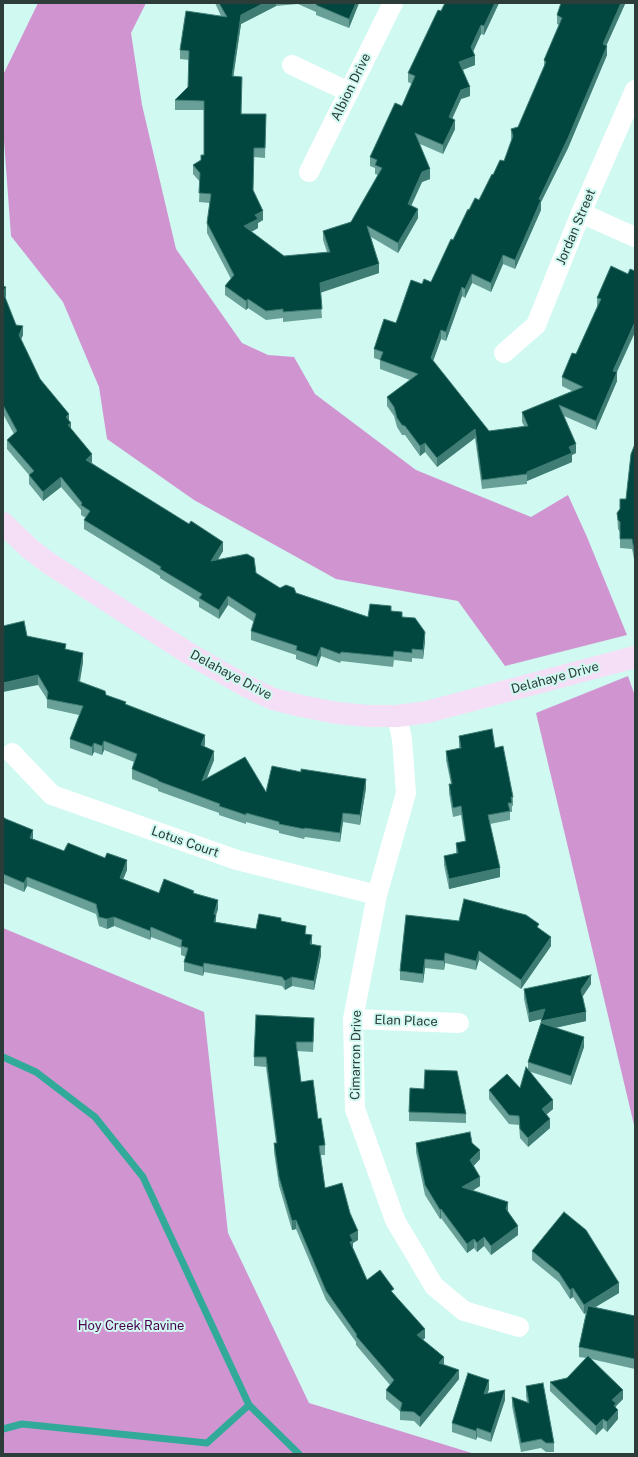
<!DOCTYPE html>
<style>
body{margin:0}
#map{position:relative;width:638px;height:1457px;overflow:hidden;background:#d0f9f1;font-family:"Public Sans",sans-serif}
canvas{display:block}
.frame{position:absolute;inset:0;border:4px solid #2c3d39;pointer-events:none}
</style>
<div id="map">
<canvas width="638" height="1457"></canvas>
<div class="frame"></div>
</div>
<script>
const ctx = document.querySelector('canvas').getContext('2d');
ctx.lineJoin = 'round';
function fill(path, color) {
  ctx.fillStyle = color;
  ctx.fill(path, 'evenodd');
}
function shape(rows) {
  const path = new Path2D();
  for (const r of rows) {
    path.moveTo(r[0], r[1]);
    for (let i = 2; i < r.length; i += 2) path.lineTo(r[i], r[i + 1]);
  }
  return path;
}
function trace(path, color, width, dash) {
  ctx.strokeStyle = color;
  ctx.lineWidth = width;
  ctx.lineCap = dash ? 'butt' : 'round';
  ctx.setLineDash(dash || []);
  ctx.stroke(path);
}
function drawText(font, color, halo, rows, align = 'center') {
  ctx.font = font + ' "Public Sans",sans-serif';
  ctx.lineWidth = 4;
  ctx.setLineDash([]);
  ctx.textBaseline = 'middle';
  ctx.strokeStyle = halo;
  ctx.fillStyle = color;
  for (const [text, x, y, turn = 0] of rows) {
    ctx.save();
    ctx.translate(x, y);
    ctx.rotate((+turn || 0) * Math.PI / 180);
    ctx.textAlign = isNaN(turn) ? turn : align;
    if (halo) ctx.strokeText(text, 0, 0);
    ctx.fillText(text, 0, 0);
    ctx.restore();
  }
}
fill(shape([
 [38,3,146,3,131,33,142,105,176,249,242,343,268,355,294,357,315,394,416,470,531,517,568,495,587,537,627,635,505,666,458,601,336,579,194,500,107,439,99,387,63,302,11,236,3,127,3,75],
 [628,676,635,696,635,1129,536,713],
 [3,928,204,1012,228,1233,309,1403,475,1454,3,1454]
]), '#d095d1');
trace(shape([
 [3,1057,36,1072,95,1117,143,1177,249,1405,299,1454],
 [3,1429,22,1424,207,1443,249,1405]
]), '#32aa99', 7);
trace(shape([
 [292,65,349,92],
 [309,172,393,3],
 [581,213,635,237],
 [504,353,536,325,581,213,635,90],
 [397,716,402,739,406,793,377,895,353,1019,355,1109,395,1220,434,1286,464,1311,519,1327],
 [12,753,52,795,237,860,377,895],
 [353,1019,459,1023]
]), '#fff', 20);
trace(shape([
 [3,523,30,549,50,564,188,653,246,686,273,699,301,706,337,713,368,716,397,716,427,712,635,657]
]), '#f5dff6', 22);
fill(shape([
 [215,3,359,3,349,28,316,15,316,12,298,4,276,6,241,24,233,76,242,114,266,114,265,158,254,157,253,190,263,220,258,223,258,228,251,232,284,256,327,252,323,240,323,231,351,222,378,175,375,174,375,168,370,166,370,157,402,106,412,84,408,82,408,73,445,3,499,3,484,35,481,34,473,52,475,65,463,70,470,96,461,99,452,118,455,129,443,154,420,144,430,179,422,182,411,205,418,218,398,253,371,237,379,273,320,292,322,318,283,322,283,318,266,320,248,308,246,310,225,295,225,286,231,279,207,233,207,223,210,203,199,202,200,182,193,174,193,165,201,160,204,155,204,110,175,110,175,100,188,87,189,60,180,59,180,50,221,16],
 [561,3,627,3,625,4,606,46,607,55,568,148,541,202,541,210,515,269,503,264,491,292,472,283,465,298,462,296,446,341,441,339,433,361,489,431,524,426,522,422,522,412,572,391,562,386,562,377,576,354,597,307,597,298,611,266,635,332,617,372,617,381,596,430,564,416,576,453,572,455,572,462,527,481,527,484,482,489,475,438,437,467,425,452,420,456,405,435,402,435,397,427,394,416,387,406,387,397,410,380,380,369,380,360,374,358,374,349,396,323,422,284,431,282,469,210,479,200,493,175,504,161,512,140,511,138,511,129,518,127,544,69,544,60,559,25,557,24,557,15],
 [3,286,6,296,5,297,16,325,23,335,21,339,40,379,69,420,71,429,92,463,223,551,218,560,256,573,280,588,296,593,368,617,391,611,402,617,425,641,423,659,412,658,412,662,394,660,393,667,341,661,340,663,321,656,317,667,296,659,296,655,251,640,251,631,254,622,228,605,219,619,199,607,199,602,160,578,160,576,84,529,84,520,86,518,81,515,81,510,61,487,43,501,29,484,29,475,7,449,7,440,14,434,3,414],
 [635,444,635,564,632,549,620,548,620,532,618,529,617,513,626,499],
 [27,636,66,649,83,662,80,682,205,744,204,747,214,760,207,778,266,792,366,788,360,825,343,822,340,842,305,837,304,839,279,833,279,831,246,822,246,824,219,815,219,813,158,791,158,789,132,779,132,769,134,762,104,750,102,755,94,752,92,756,70,748,70,739,79,715,47,708,47,699,38,685],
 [459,736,495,748,513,797,513,806,512,806,512,812,510,812,510,820,490,824,500,877,449,889,444,865,444,856,456,853,456,843,465,841,461,815,453,817,449,793,449,784,451,784,446,760,446,751,459,748],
 [3,817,33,839,64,851,127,870,123,879,159,893,194,893,218,909,216,915,216,922,256,929,281,921,306,934,311,944,321,955,314,990,292,986,285,990,282,986,204,972,203,976,184,971,184,962,186,957,181,955,181,948,151,937,150,940,114,926,107,929,99,926,96,914,27,886,24,892,3,883],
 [459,921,539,928,551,946,521,989,479,960,476,970,445,963,444,970,425,968,423,983,400,980,400,971],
 [591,984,582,997,586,1021,555,1028,584,1047,571,1085,531,1072,553,1109,546,1115,550,1128,528,1147,520,1138,519,1125,509,1124,489,1099,489,1090,520,1088,528,1069,528,1062,542,1019,529,1022,524,999,524,989],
 [314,1027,313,1052,297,1051,301,1082,318,1119,325,1145,325,1155,321,1155,325,1188,358,1240,353,1243,353,1248,367,1280,394,1294,425,1338,423,1340,444,1365,459,1379,420,1427,414,1421,400,1420,400,1411,386,1399,386,1390,390,1385,356,1345,356,1342,326,1300,296,1229,292,1230,279,1186,274,1152,274,1143,276,1143,266,1067,254,1066,254,1057],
 [424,1089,466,1114,466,1123,409,1121,409,1112],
 [416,1143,472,1143,480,1159,473,1166,480,1186,472,1191,508,1211,518,1235,491,1255,484,1246,477,1252,474,1248,467,1253,441,1218,440,1219,425,1195,416,1152],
 [532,1251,619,1293,595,1307,635,1316,635,1369,591,1359,623,1399,616,1406,618,1419,607,1432,603,1428,596,1435,550,1391,550,1382,567,1378,586,1358,579,1357,579,1347,586,1312,584,1314,573,1297,570,1299,559,1282,532,1260],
 [526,1386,554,1443,554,1452,546,1452,541,1448,521,1452,512,1406,512,1397,527,1402,526,1396],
 [489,1389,487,1394,505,1400,491,1442,477,1437,476,1440,452,1432,452,1423]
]), '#68a098');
fill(shape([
 [264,3,276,3,276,6,241,24,232,86,232,76,241,15],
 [356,3,359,3,349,28,349,19],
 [495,3,499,3,484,35,484,26],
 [621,3,627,3,625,4,603,53,603,44],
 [481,25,481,34,471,56,471,47],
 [607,46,607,55,568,148,541,202,541,210,515,269,515,260,539,199],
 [475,56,475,65,459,71,459,62],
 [470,87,470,96,461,99,449,126,449,117,461,90],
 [455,120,455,129,443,154,443,145],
 [430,169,430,179,422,182,408,213,408,204,422,172],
 [418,209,418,218,398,253,398,243],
 [263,211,263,220,258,223,258,228,244,236,244,226,255,215],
 [503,255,503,264,491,292,491,283],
 [379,264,379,273,320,293,320,283],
 [472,274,472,283,465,298,465,289],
 [6,287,6,296,3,302,3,292],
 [462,287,462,296,446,341,446,332],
 [248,299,248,308,246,310,246,301],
 [635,322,635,332,613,380,613,371],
 [23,326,23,335,19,344,19,335],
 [441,330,441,339,431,367,431,358],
 [617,372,617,381,596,430,596,421],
 [69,414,69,423,66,417],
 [71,423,71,432,68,425],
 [475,429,475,438,437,467,437,458],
 [425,443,425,452,420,456,420,446],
 [576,444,576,453,572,455,572,462,527,481,527,472,569,447],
 [92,454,92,463,86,460],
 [61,477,61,487,43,501,43,492],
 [223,542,223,551,211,570,211,561],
 [228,596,228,605,219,619,219,610],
 [425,632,425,641,423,659,423,650],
 [321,647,321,656,317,667,317,657],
 [83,653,83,662,78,690,78,681],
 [38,675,38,685,3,692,3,683],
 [205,735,205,744,201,755,201,745],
 [104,741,104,750,102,755,102,746],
 [94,743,94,752,92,756,92,747],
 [214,751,214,760,202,790,202,781],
 [366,779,366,788,360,825,360,815],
 [343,813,343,822,340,842,340,833],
 [33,830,33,839,30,838],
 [127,860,127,870,120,887,120,878],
 [500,868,500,877,449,889,449,879],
 [27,877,27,886,24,892,24,883],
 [218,900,218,909,216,915,216,924,214,931,214,914],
 [114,917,114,926,107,929,107,919],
 [151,927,151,937,150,940,150,931],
 [312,935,312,944,310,944],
 [551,937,551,946,521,989,521,980],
 [321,946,321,955,314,990,314,981],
 [479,951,479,960,476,970,476,961],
 [445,953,445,963,444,970,444,961],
 [425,959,425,968,423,983,423,974],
 [204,963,204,972,203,976,203,967],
 [591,975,591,984,581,999,581,990],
 [292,977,292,986,285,990,285,981],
 [545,1009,545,1018,529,1022,529,1013],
 [586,1012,586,1021,541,1031,541,1021],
 [584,1037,584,1047,571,1085,571,1076],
 [553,1100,553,1109,542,1118,542,1109],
 [550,1119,550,1128,528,1147,528,1138],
 [480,1150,480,1159,470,1170,470,1160],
 [480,1177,480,1186,462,1197,462,1187],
 [508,1202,508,1211,506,1219,506,1209],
 [441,1209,441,1218,440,1219,440,1210],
 [296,1220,296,1229,292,1230,292,1221],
 [518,1226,518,1235,491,1255,491,1246],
 [358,1231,358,1240,353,1243,353,1250,350,1251,350,1235],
 [484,1237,484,1246,477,1252,477,1243],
 [474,1239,474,1248,467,1253,467,1244],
 [619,1283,619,1293,584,1314,584,1305],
 [573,1288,573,1297,570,1299,570,1290],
 [425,1329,425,1338,417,1345,417,1335],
 [444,1357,444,1366,439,1363],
 [459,1370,459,1379,420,1427,420,1417],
 [489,1380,489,1389,484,1404,484,1394],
 [505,1390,505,1400,491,1442,491,1433],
 [623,1390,623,1399,616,1406,616,1413,618,1410,618,1419,607,1432,607,1422,612,1400],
 [603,1419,603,1428,596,1435,596,1426],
 [477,1428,477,1437,476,1440,476,1431]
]), '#3f7c74');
const building = shape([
 [219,3,264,3,241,15,232,76,242,77,241,114,266,114,265,148,254,148,253,190,263,211,255,215,258,219,244,226,284,256,330,252,323,231,351,222,382,168,375,165,377,160,370,157,395,103,402,106,415,76,408,73,438,10,441,11,445,3,495,3,484,26,481,25,471,47,475,56,459,62,470,87,461,90,449,117,455,120,443,145,415,133,430,169,422,172,408,204,418,209,398,243,367,226,379,264,320,283,322,309,283,312,283,309,266,311,248,299,246,301,225,286,234,275,207,223,211,194,199,193,200,173,193,165,201,160,201,155,204,155,204,101,175,100,188,87,189,51,180,50,186,11,227,17,219,3],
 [317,3,356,3,349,19,316,5,317,3],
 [561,3,621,3,603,44,607,46,568,138,539,199,541,200,515,260,503,255,491,283,472,274,465,289,462,287,446,332,441,330,431,358,489,431,528,426,522,412,583,387,562,377,572,353,576,354,601,299,597,298,611,266,628,274,630,269,635,271,635,322,613,371,617,372,596,421,559,405,576,444,569,447,572,453,527,472,527,474,482,480,475,429,437,458,425,443,420,446,405,426,402,425,397,418,394,407,387,397,418,374,380,360,383,352,374,349,384,319,396,323,411,280,422,284,424,279,431,282,451,239,453,240,468,209,469,210,475,198,479,200,492,174,493,175,500,160,504,161,513,136,511,129,518,127,546,62,544,60,562,18,557,15,561,3],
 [3,286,6,287,3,292,16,325,23,326,19,335,40,379,69,414,66,417,71,423,68,425,92,454,86,460,189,524,191,521,223,542,211,561,247,554,254,558,256,573,280,588,286,585,294,588,296,593,368,617,370,604,391,606,391,611,402,612,402,617,415,618,425,632,423,650,412,649,412,653,394,651,393,657,341,652,340,654,321,647,317,657,296,650,297,646,251,631,256,614,228,596,219,610,199,598,202,594,160,569,161,567,84,520,90,511,81,505,82,503,61,477,43,492,29,475,34,471,7,440,17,431,3,405,3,286],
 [635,444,635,555,632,539,620,539,620,522,618,520,617,513,620,509,620,499,626,499,631,454,635,444],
 [24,621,27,636,66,644,65,649,83,653,78,681,105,691,106,695,126,702,125,704,205,735,201,745,214,751,202,781,245,757,266,792,272,766,301,772,301,769,366,779,360,815,343,813,340,833,305,828,304,829,279,824,279,822,246,813,246,815,219,806,220,804,158,781,158,780,132,769,137,754,104,741,102,746,94,743,92,747,70,739,83,706,47,699,48,692,38,675,3,683,3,626,24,621],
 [492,729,495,748,503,746,513,797,511,797,512,803,508,803,510,811,488,815,500,868,449,879,444,856,458,853,456,843,466,841,461,806,453,808,449,784,452,784,446,751,461,748,459,736,492,729],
 [3,817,6,819,33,830,30,838,64,851,68,843,105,858,107,853,127,860,120,878,159,893,164,879,194,891,193,893,218,900,214,914,216,915,214,922,256,929,259,914,281,918,281,921,306,926,305,934,312,935,310,944,321,946,314,981,292,977,285,981,282,977,204,963,203,967,184,962,188,948,181,946,182,940,151,927,150,931,114,917,107,919,99,917,96,904,27,877,24,883,3,874,3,817],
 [464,899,526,915,539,924,537,927,551,937,521,980,479,951,476,961,445,953,444,961,425,959,423,974,400,971,406,915,459,921,464,899],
 [591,975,581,990,586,1012,541,1021,545,1009,529,1013,524,989,591,975],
 [256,1015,314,1018,313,1042,296,1042,301,1082,313,1080,318,1119,321,1118,325,1145,319,1146,325,1188,342,1183,350,1213,358,1231,350,1235,353,1241,350,1242,367,1280,380,1270,394,1289,391,1291,425,1329,417,1335,444,1357,439,1363,459,1370,420,1417,414,1412,400,1411,402,1403,386,1390,394,1380,356,1336,357,1335,326,1291,296,1220,292,1221,279,1177,274,1143,277,1143,266,1057,254,1057,256,1015],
 [541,1023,584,1037,571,1076,528,1062,541,1023],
 [526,1067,553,1100,542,1109,550,1119,528,1138,520,1129,519,1116,509,1115,489,1090,507,1074,520,1088,526,1067],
 [425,1070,457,1071,466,1114,409,1112,410,1088,424,1089,425,1070],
 [470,1132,472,1143,480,1150,470,1160,480,1177,462,1187,508,1202,506,1209,518,1226,491,1246,484,1237,477,1243,474,1239,467,1244,441,1209,440,1210,425,1185,416,1143,470,1132],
 [564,1212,586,1230,619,1283,584,1305,573,1288,570,1290,559,1273,532,1251,564,1212],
 [588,1306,635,1316,635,1359,579,1347,588,1306],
 [588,1356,623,1390,612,1400,616,1403,614,1406,618,1410,607,1422,603,1419,596,1426,550,1382,567,1378,588,1356],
 [468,1373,489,1380,484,1394,505,1390,491,1433,477,1428,476,1431,452,1423,468,1373],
 [543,1383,554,1443,546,1443,541,1439,521,1443,512,1397,529,1403,526,1386,543,1383]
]);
fill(building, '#01473f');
trace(building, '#3f7c74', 1);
drawText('13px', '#2c3d39', '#d0f9f1', [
 ["Albion Drive",351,87,-64],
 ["Jordan Street",576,227,-67],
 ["Delahaye Drive",231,675,28],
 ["Delahaye Drive",555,678,-15],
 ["Lotus Court",185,842,19],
 ["Elan Place",406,1021,2],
 ["Cimarron Drive",356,1055,-89]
]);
drawText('13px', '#4c014f', '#d0f9f1', [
 ["Hoy Creek Ravine",131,1326]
]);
</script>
